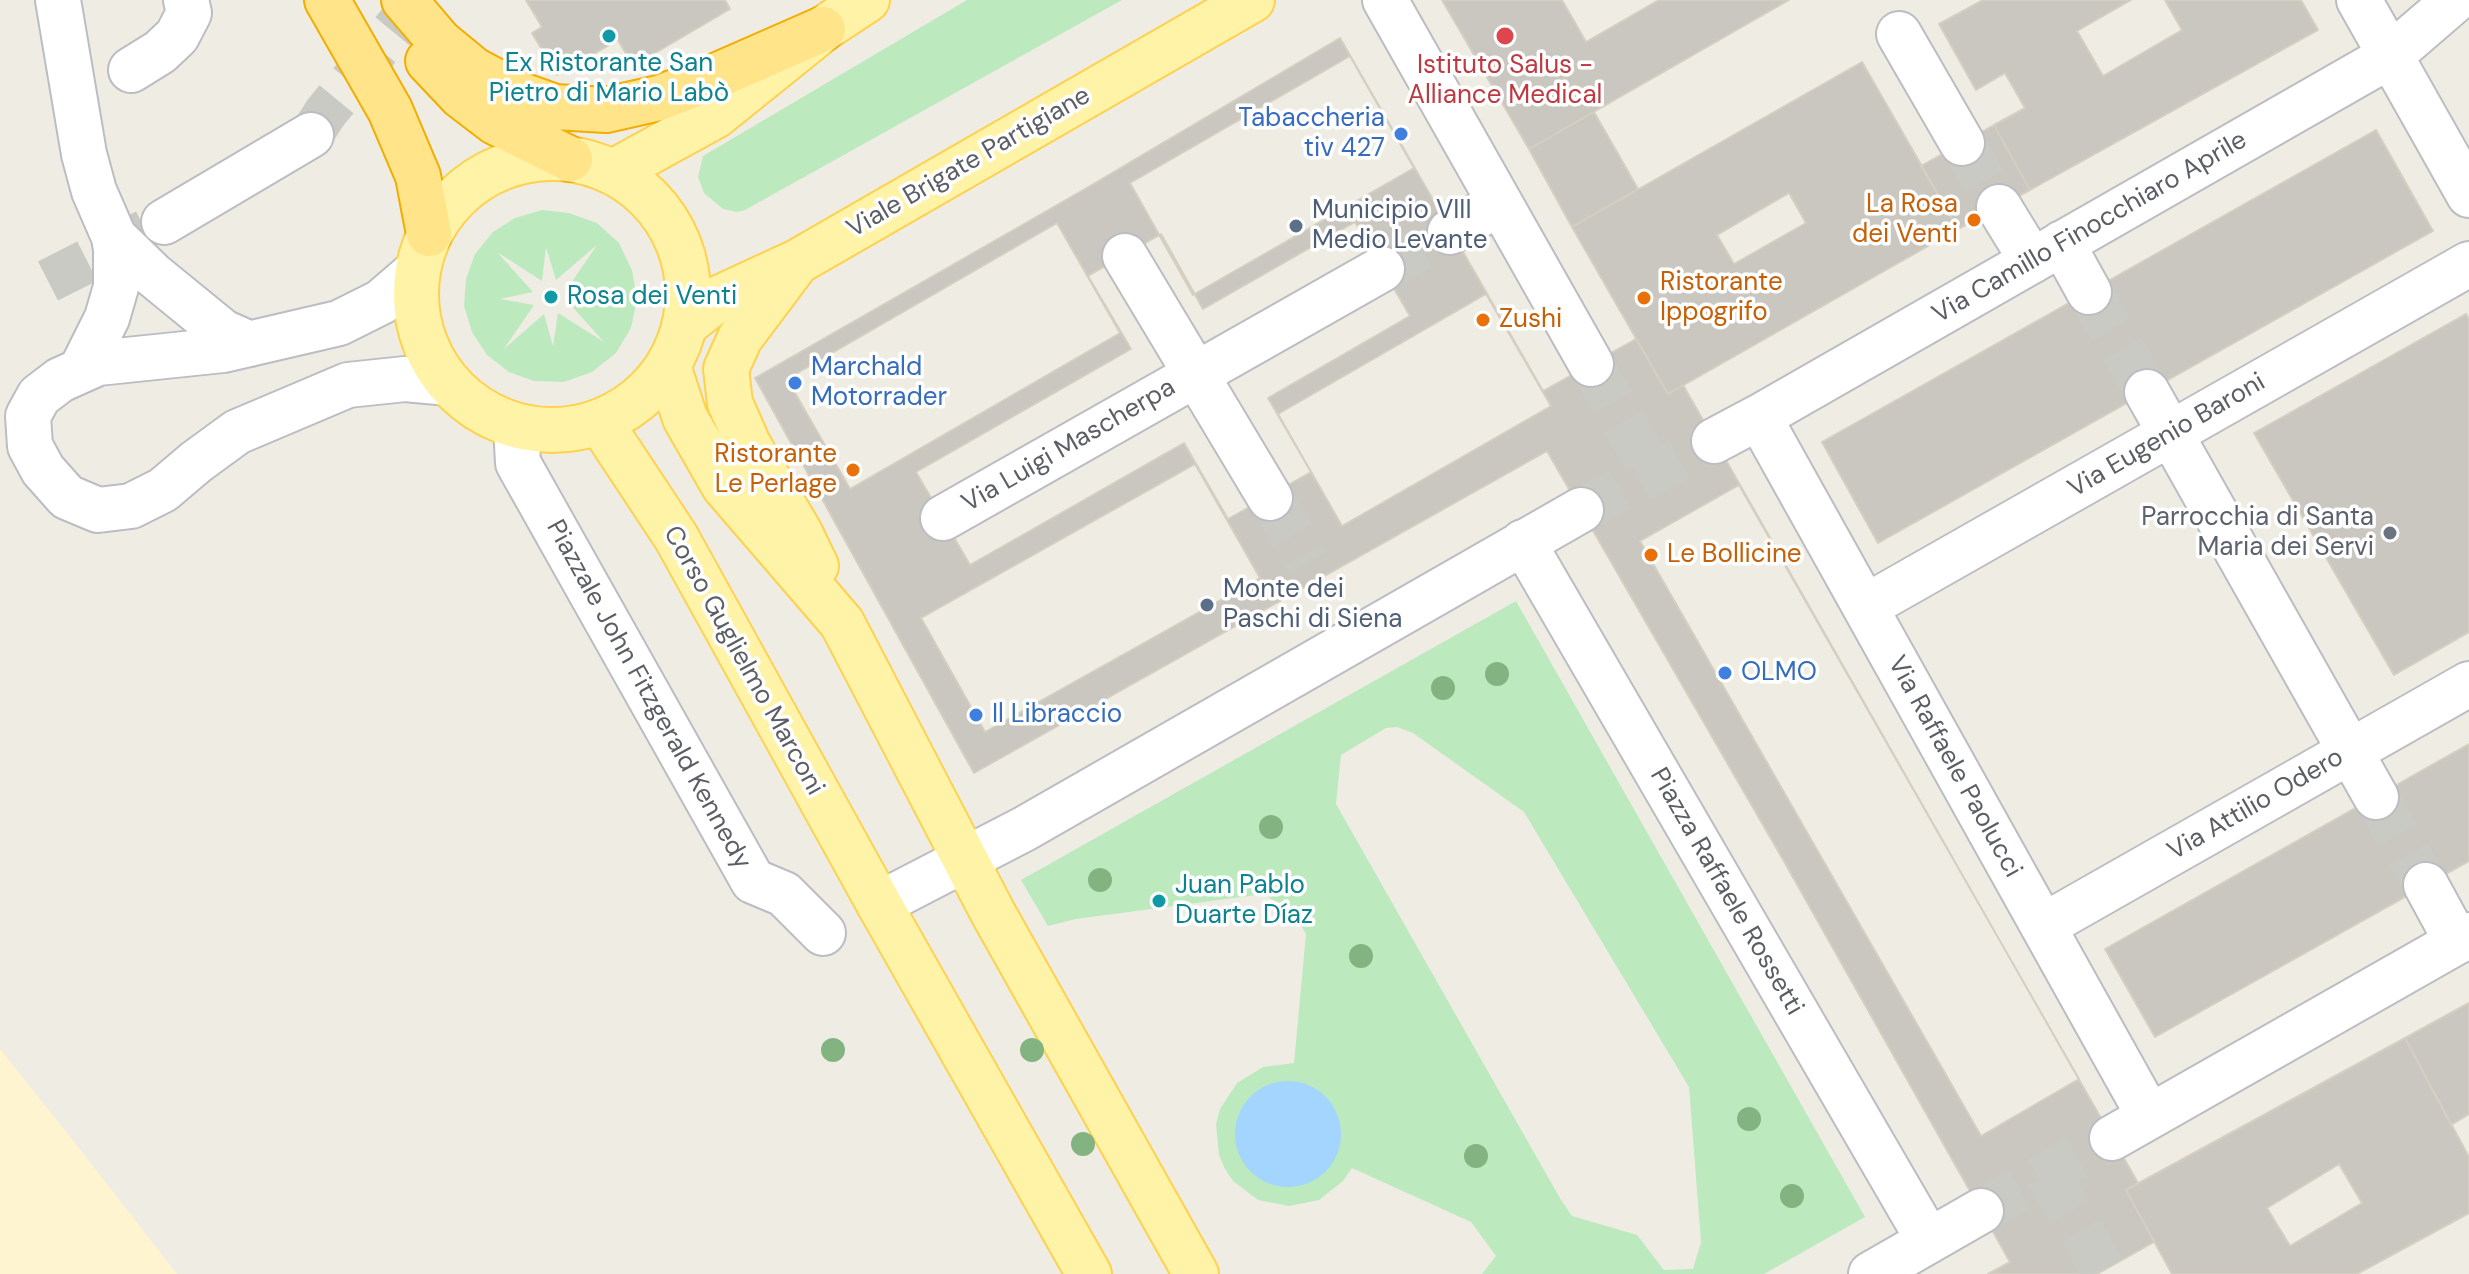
<!DOCTYPE html>
<meta charset="utf-8">
<style>
body{margin:0}
canvas{display:block;background:#efede3}
</style>
<canvas width="2469" height="1274"></canvas>
<script>
const ctx = document.querySelector('canvas').getContext('2d');
ctx.lineJoin = 'round';
function fill(path, color) {
  ctx.fillStyle = color;
  ctx.fill(path, 'evenodd');
}
function shape(rows) {
  const path = new Path2D();
  for (const r of rows) {
    if (r.length === 3) {
      path.moveTo(r[0] + r[2], r[1]);
      path.arc(r[0], r[1], r[2], 0, 2 * Math.PI);
      continue;
    }
    path.moveTo(r[0], r[1]);
    for (let i = 2; i < r.length; i += 2) path.lineTo(r[i], r[i + 1]);
  }
  return path;
}
function trace(path, color, width, dash) {
  ctx.strokeStyle = color;
  ctx.lineWidth = width;
  ctx.lineCap = dash ? 'butt' : 'round';
  ctx.setLineDash(dash || []);
  ctx.stroke(path);
}
function drawText(font, color, halo, rows, align = 'center') {
  ctx.font = font + ' "DM Sans",sans-serif';
  ctx.lineWidth = 7;
  ctx.setLineDash([]);
  ctx.textBaseline = 'middle';
  ctx.strokeStyle = halo;
  ctx.fillStyle = color;
  for (const [text, x, y, turn = 0] of rows) {
    ctx.save();
    ctx.translate(x, y);
    ctx.rotate((+turn || 0) * Math.PI / 180);
    ctx.textAlign = isNaN(turn) ? turn : align;
    if (halo) ctx.strokeText(text, 0, 0);
    ctx.fillText(text, 0, 0);
    ctx.restore();
  }
}
fill(shape([
 [967,0,1122,0,745,210,737,212,723,209,704,193,698,177,703,156],
 [542,210,569,213,597,223,619,243,632,270,637,299,631,328,616,353,592,372,564,382,534,381,509,372,487,355,472,332,464,306,466,279,475,254,493,232,515,218],
 [597,245,567,289,601,295,568,302,604,342,558,313,553,346,544,314,504,349,534,305,500,299,533,292,497,252,542,281,546,247,556,280],
 [1516,601,1865,1217,1764,1274,1482,1274,1496,1256,1471,1222,1352,1168,1343,1181,1319,1200,1289,1206,1258,1200,1233,1181,1225,1169,1219,1155,1216,1124,1220,1109,1237,1083,1263,1067,1294,1063,1306,934,1294,914,1264,894,1076,919,1048,926,1021,880],
 [1397,727,1413,733,1524,812,1689,1087,1701,1242,1693,1269,1664,1270,1637,1235,1572,1216,1561,1200,1336,804,1341,755,1386,728]
]), '#bde9be');
fill(shape([
 [0,1049,75,1143,177,1274,0,1274]
]), '#fef4d0');
fill(shape([
 [1288,1134,53]
]), '#a3d5ff');
const building = shape([
 [526,0,725,0,730,9,633,66,618,40,557,75,532,33,542,27,526,0],
 [1442,0,1562,0,1586,42,1659,0,1789,0,1529,149,1442,0],
 [1983,0,2131,0,2077,31,2103,76,2182,30,2165,0,2301,0,2318,30,2030,190,1994,125,2025,108,2005,73,1976,90,1939,24,1983,0],
 [1340,38,1543,391,1636,339,1668,394,1683,385,2138,1183,2126,1190,2154,1242,2097,1274,1988,1274,2010,1262,1781,856,1547,451,974,773,755,378,1085,189,1340,38],
 [1355,222,1410,316,1268,398,1311,472,1228,519,1184,443,970,565,916,472,1131,349,1088,276,1161,234,1203,309,1355,222],
 [1350,56,1414,168,1193,295,1130,183,1350,56],
 [1862,62,1958,229,1668,394,1572,227,1862,62],
 [1789,193,1806,223,1734,264,1717,235,1789,193],
 [1594,112,1638,189,1572,227,1529,149,1594,112],
 [1994,125,2030,190,1958,229,1921,166,1994,125],
 [2376,130,2433,231,1878,543,1822,442,2376,130],
 [1057,223,1120,333,850,489,787,379,1057,223],
 [1486,294,1551,406,1342,526,1278,414,1486,294],
 [2466,314,2469,319,2469,632,2394,675,2254,433,2466,314],
 [1195,464,1260,578,985,732,921,618,1195,464],
 [1739,485,2079,1079,1981,1136,1640,541,1739,485],
 [2469,744,2469,861,2155,1037,2105,949,2469,744],
 [2469,1003,2469,1114,2451,1125,2405,1038,2469,1003],
 [2405,1038,2469,1157,2469,1213,2357,1274,2172,1274,2126,1190,2405,1038],
 [2339,1164,2362,1203,2290,1246,2267,1208,2339,1164]
]);
fill(building, '#cac7c0');
trace(building, '#d5cfc1', 2);
trace(shape([
 [311,135,326,112,418,0],
 [1962,143,1999,207],
 [1382,269,1450,232],
 [48,281,164,222],
 [2089,292,2147,392],
 [1591,364,1653,474],
 [1270,498,1308,562],
 [1581,510,1714,441],
 [2376,797,2426,885],
 [2047,1174,2106,1274],
 [1981,1211,2112,1138]
]), '#cacac4', 44, [44, 22]);
const minor = shape([
 [58,0,84,154,94,191,114,237,116,250,116,287,107,318,81,370],
 [1385,0,1591,364],
 [2359,0,2469,195],
 [1899,34,1962,143],
 [131,70,160,52,177,36,189,13,186,0],
 [1999,207,2032,261],
 [164,222,311,135],
 [1450,232,1500,203],
 [114,237,152,274,223,332,250,344],
 [2062,243,2089,292],
 [1125,256,1270,498],
 [417,271,381,302,339,323,223,350,98,363,60,380,39,396,28,416,30,446,43,470,67,497,98,510,131,506,163,490,196,462,237,432,348,385,405,379,449,383],
 [2147,392,2376,797],
 [1759,417,2149,1116],
 [516,426,518,463,753,881,784,894,823,933],
 [1714,441,1759,417,2390,56,2455,0],
 [943,518,1382,269],
 [1523,542,1929,1241],
 [1865,607,2469,264],
 [2426,885,2457,942],
 [879,904,1024,829,1581,510],
 [2043,926,2469,684],
 [2112,1138,2469,935],
 [1871,1274,1981,1211]
]);
const major = shape([
 [552,294,136],
 [613,172,715,116,823,29,867,0],
 [794,266,740,338,726,369,730,403,748,444,800,533,816,566],
 [686,324,719,298,797,262,1252,0],
 [668,366,685,418,724,486,842,623,993,913,1196,1274],
 [600,422,676,537,879,904,1089,1274]
]);
const highway = shape([
 [327,0,390,110,418,176,429,234],
 [404,0,440,42,474,70,521,95,555,107,606,110,659,98,709,79,823,29],
 [428,61,461,96,495,122,570,159]
]);
trace(minor, '#bbbdc3', 48);
trace(major, '#fed14e', 48);
trace(highway, '#f2ad00', 48);
trace(minor, '#fff', 44);
trace(major, '#fff3a8', 44);
trace(highway, '#ffe48a', 44);
ctx.fillStyle = '#84b382';
for (const [x, y] of [
 [1497,674],
 [1443,688],
 [1271,827],
 [1100,880],
 [1361,956],
 [833,1050],
 [1032,1050],
 [1749,1119],
 [1083,1144],
 [1476,1156],
 [1792,1196]
]) {
  ctx.beginPath();
  ctx.arc(x, y, 12, 0, 2 * Math.PI);
  ctx.fill();
}
for (const [x, y, r, color] of [
 [609,36,8,"#0f9aa8"],
 [1505,36,10,"#e0444e"],
 [1401,134,8,"#3f7fe0"],
 [1974,220,8,"#e8710a"],
 [1296,226,8,"#5c6f8a"],
 [551,297,8,"#0f9aa8"],
 [1644,298,8,"#e8710a"],
 [1483,320,8,"#e8710a"],
 [795,383,8,"#3f7fe0"],
 [853,470,8,"#e8710a"],
 [2390,533,8,"#6b7280"],
 [1651,555,8,"#e8710a"],
 [1207,605,8,"#5c6f8a"],
 [1725,673,8,"#3f7fe0"],
 [976,715,8,"#3f7fe0"],
 [1159,901,8,"#0f9aa8"]
]) {
  const dot = new Path2D();
  dot.arc(x, y, r, 0, 2 * Math.PI);
  ctx.fillStyle = color;
  ctx.fill(dot);
  trace(dot, '#fff', 3);
}
drawText('26px', '#0d838f', '#fff', [
 ["Ex Ristorante San",609,64,"center"],
 ["Pietro di Mario Labò",609,94,"center"],
 ["Rosa dei Venti",567,297],
 ["Juan Pablo",1175,886],
 ["Duarte Díaz",1175,916]
], 'left');
drawText('26px', '#be3a42', '#fff', [
 ["Istituto Salus -",1505,66],
 ["Alliance Medical",1505,96]
]);
drawText('26px', '#366cbe', '#fff', [
 ["Tabaccheria",1385,119,"right"],
 ["tiv 427",1385,149,"right"],
 ["Marchald",811,368],
 ["Motorrader",811,398],
 ["OLMO",1741,673],
 ["Il Libraccio",992,715]
], 'left');
drawText('26px', '#5b5f65', '#fff', [
 ["Viale Brigate Partigiane",969,163,-30],
 ["Via Camillo Finocchiaro Aprile",2090,228,-30],
 ["Via Eugenio Baroni",2167,436,-30],
 ["Via Luigi Mascherpa",1069,446,-30],
 ["Corso Guglielmo Marconi",743,661,61],
 ["Piazzale John Fitzgerald Kennedy",648,695,61],
 ["Via Raffaele Paolucci",1954,767,61],
 ["Via Attilio Odero",2256,805,-30],
 ["Piazza Raffaele Rossetti",1726,892,60]
]);
drawText('26px', '#c56008', '#fff', [
 ["La Rosa",1958,205,"right"],
 ["dei Venti",1958,235,"right"],
 ["Ristorante",1660,283],
 ["Ippogrifo",1660,313],
 ["Zushi",1499,320],
 ["Ristorante",837,455,"right"],
 ["Le Perlage",837,485,"right"],
 ["Le Bollicine",1667,555]
], 'left');
drawText('26px', '#4e5e75', '#fff', [
 ["Municipio VIII",1312,211],
 ["Medio Levante",1312,241],
 ["Monte dei",1223,590],
 ["Paschi di Siena",1223,620]
], 'left');
drawText('26px', '#5b616d', '#fff', [
 ["Parrocchia di Santa",2374,518],
 ["Maria dei Servi",2374,548]
], 'right');
</script>
